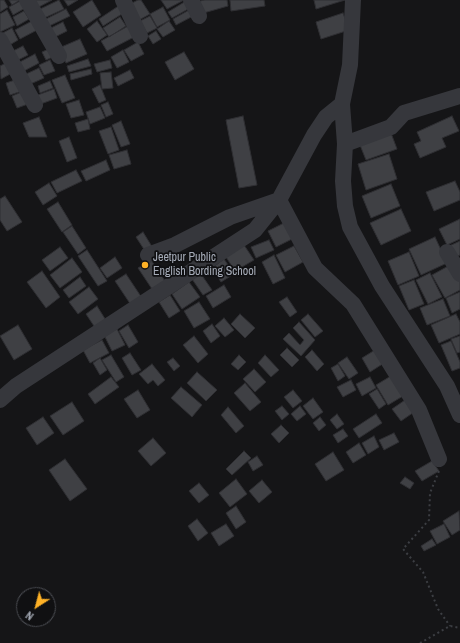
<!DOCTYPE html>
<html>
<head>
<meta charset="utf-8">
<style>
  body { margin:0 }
  #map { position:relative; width:460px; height:643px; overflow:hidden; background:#151517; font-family:"Archivo Narrow",sans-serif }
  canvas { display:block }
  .north { position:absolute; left:16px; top:587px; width:40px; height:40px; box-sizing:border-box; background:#101012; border:1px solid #4c4e54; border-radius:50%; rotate:216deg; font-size:11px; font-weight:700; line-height:16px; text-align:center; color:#a6acb8 }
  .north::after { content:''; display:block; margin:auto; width:14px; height:18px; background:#feb126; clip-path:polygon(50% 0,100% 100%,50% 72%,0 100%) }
</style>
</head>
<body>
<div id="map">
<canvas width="460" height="643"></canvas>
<div class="north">N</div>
</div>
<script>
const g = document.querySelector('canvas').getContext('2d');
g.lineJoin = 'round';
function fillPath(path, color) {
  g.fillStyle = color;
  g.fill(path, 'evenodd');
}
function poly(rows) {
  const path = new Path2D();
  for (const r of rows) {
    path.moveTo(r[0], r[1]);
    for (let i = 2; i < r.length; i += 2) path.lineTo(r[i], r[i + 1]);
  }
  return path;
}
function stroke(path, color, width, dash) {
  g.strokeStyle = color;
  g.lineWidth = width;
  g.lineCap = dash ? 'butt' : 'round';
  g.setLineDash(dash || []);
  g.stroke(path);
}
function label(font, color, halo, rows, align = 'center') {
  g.font = font + ' "Archivo Narrow",sans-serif';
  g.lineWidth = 3.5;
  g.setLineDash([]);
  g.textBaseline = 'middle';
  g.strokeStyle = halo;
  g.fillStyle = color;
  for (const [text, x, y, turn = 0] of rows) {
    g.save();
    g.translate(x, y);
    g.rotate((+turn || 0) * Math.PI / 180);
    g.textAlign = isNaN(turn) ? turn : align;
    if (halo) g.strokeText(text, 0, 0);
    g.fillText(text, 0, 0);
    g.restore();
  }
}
const building = poly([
  [0,0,4,0,8,7,0,12,0,0],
  [9,0,20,0,12,5,9,0],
  [22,0,27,7,13,15,9,7,22,0],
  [32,0,52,0,37,8,32,0],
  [59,0,64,9,42,19,38,10,59,0],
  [64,0,78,0,68,6,64,0],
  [92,0,101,15,83,27,73,12,92,0],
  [138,0,141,0,150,14,139,20,130,4,138,0],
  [161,0,184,0,167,9,161,0],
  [204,0,227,0,228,6,200,14,197,2,204,0],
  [230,0,264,0,265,6,231,11,230,0],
  [314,0,345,0,316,9,314,0],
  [186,1,190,8,172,18,168,12,186,1],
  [120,5,125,12,103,26,99,19,120,5],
  [163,7,170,20,157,27,150,14,163,7],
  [66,9,70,16,47,27,44,20,66,9],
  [191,9,195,15,176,25,173,19,191,9],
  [7,10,15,25,0,32,0,14,7,10],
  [24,11,29,19,17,26,13,17,24,11],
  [343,13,349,30,321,39,316,22,343,13],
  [150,16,157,28,147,33,140,21,150,16],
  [120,17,126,26,109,37,103,28,120,17],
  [32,21,37,30,20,39,15,30,32,21],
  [97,21,107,35,97,42,87,29,97,21],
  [169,21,175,30,163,37,157,29,169,21],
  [63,22,67,31,53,38,49,29,63,22],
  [130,25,136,36,107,51,101,41,130,25],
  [12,28,18,40,8,46,1,34,12,28],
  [156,31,161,39,153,44,148,36,156,31],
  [80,39,87,54,66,63,59,48,80,39],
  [138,42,144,54,131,61,124,50,138,42],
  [23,46,28,55,16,61,11,52,23,46],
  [51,48,55,56,46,60,42,52,51,48],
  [123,50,129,62,117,68,111,57,123,50],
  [184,52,194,69,175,80,165,62,184,52],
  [35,54,39,63,22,72,18,63,35,54],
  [88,59,91,66,69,72,67,66,88,59],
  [50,60,55,71,44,75,39,65,50,60],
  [110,60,112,68,97,72,94,64,110,60],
  [8,62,14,72,1,79,0,66,8,62],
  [39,68,44,78,28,85,24,75,39,68],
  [91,69,92,74,71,80,70,74,91,69],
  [130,70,134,78,118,86,114,78,130,70],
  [111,72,113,88,102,89,100,73,111,72],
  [65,75,75,98,62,103,52,80,65,75],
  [18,79,22,91,10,95,6,83,18,79],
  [50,81,53,88,40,93,38,86,50,81],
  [100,85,106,100,99,103,92,89,100,85],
  [54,89,57,98,38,105,35,96,54,89],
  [24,91,28,104,17,108,12,96,24,91],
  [79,100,84,115,71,118,66,104,79,100],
  [108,102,113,114,106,117,101,105,108,102],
  [100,107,105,118,90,124,86,112,100,107],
  [243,116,257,185,239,188,226,120,243,116],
  [452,116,459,131,442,138,446,147,420,158,414,144,421,141,417,132,452,116],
  [39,117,47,137,29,137,23,123,39,117],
  [88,119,90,129,78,132,75,123,88,119],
  [121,121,130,144,121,147,112,125,121,121],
  [111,127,119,150,108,154,99,131,111,127],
  [391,133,397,149,366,160,360,145,391,133],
  [69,137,77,158,67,162,59,141,69,137],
  [127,150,131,164,114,169,109,155,127,150],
  [389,154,397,179,366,190,358,164,389,154],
  [106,160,110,170,86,181,81,171,106,160],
  [76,170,82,181,57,193,51,182,76,170],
  [455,181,460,192,460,200,434,211,426,192,455,181],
  [49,183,57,196,43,205,35,192,49,183],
  [391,184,400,206,371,218,362,196,391,184],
  [5,196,22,222,7,231,0,220,0,199,5,196],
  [58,202,72,225,62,232,47,209,58,202],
  [401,209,411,231,381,245,370,223,401,209],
  [460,219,460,239,447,245,439,229,460,219],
  [288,221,296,237,276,247,268,231,288,221],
  [72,226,86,248,78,254,63,232,72,226],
  [143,232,154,250,147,254,136,237,143,232],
  [435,237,447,263,421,275,409,249,435,237],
  [269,240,274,250,256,258,251,247,269,240],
  [460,241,460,255,453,258,447,247,460,241],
  [244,245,254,260,235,271,226,257,244,245],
  [294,246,303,262,285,272,276,255,294,246],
  [60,247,68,258,50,271,42,260,60,247],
  [87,250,107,281,98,286,78,256,87,250],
  [409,252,419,276,398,285,388,261,409,252],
  [274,255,285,278,273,284,262,262,274,255],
  [115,257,122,268,107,278,100,268,115,257],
  [72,258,82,272,60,288,50,275,72,258],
  [224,259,234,274,221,282,212,268,224,259],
  [151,260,167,284,154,292,138,268,151,260],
  [452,264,460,279,460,290,445,298,432,275,452,264],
  [42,271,60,297,46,308,27,282,42,271],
  [430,273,442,297,428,304,416,280,430,273],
  [126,274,142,298,131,305,115,281,126,274],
  [201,274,212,290,203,295,192,279,201,274],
  [80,277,86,286,69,298,63,290,80,277],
  [414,280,424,304,409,310,399,286,414,280],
  [189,282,200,297,182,309,172,294,189,282],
  [224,285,231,297,213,308,206,296,224,285],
  [89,287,98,299,78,314,69,302,89,287],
  [460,292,460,309,452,313,446,298,460,292],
  [170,295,180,311,169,318,159,302,170,295],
  [287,297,297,312,290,317,279,302,287,297],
  [443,299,450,316,427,325,420,308,443,299],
  [199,302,210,319,194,328,184,311,199,302],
  [97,306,107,322,96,329,86,314,97,306],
  [240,314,255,328,245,338,231,324,240,314],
  [308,314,323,331,315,337,301,320,308,314],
  [456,314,460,322,460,334,439,343,431,325,456,314],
  [224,318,234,330,225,337,215,326,224,318],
  [299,322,315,340,301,356,283,339,289,333,300,345,304,340,293,328,299,322],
  [212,324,220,336,211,343,203,331,212,324],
  [18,325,32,349,14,360,0,336,18,325],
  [128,325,138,342,129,348,119,331,128,325],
  [117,329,125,345,112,351,104,335,117,329],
  [194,336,208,354,198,363,183,345,194,336],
  [460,336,460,352,457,353,451,339,460,336],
  [102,340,109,353,90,363,83,350,102,340],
  [451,341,460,362,460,368,452,371,441,345,451,341],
  [287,348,299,360,292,367,280,355,287,348],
  [312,350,324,364,317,371,305,357,312,350],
  [375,350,384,363,370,372,362,358,375,350],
  [130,353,141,370,132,375,122,358,130,353],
  [111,355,124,377,116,382,102,360,111,355],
  [239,355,246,362,238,370,231,364,239,355],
  [265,355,279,370,271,377,258,363,265,355],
  [347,357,358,373,349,379,338,363,347,357],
  [100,358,107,370,100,375,93,363,100,358],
  [173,358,180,366,174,371,167,362,173,358],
  [152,364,165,380,158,386,153,380,148,384,139,374,152,364],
  [338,364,345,376,338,381,331,368,338,364],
  [254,369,266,382,255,392,243,379,254,369],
  [197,372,217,390,206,401,187,383,197,372],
  [391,376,403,396,388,405,376,385,391,376],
  [111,377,119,387,95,404,88,394,111,377],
  [370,377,376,388,362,396,356,384,370,377],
  [351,380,356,390,343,397,337,387,351,380],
  [245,383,261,402,250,411,234,393,245,383],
  [181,387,202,405,192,417,171,398,181,387],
  [377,389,386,404,379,409,369,394,377,389],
  [138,390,150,410,137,418,124,399,138,390],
  [293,390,302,401,293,408,284,397,293,390],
  [313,398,323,412,313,419,303,406,313,398],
  [408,398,417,410,401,421,392,409,408,398],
  [72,402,84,421,63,435,50,416,72,402],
  [282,406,289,414,282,420,275,411,282,406],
  [300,406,306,414,297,421,291,414,300,406],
  [228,407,244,426,236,433,221,415,228,407],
  [337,414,344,424,337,429,330,420,337,414],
  [376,414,382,423,359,438,353,429,376,414],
  [43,417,54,433,37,445,26,428,43,417],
  [320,417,326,425,319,431,313,423,320,417],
  [281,425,289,433,279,443,271,434,281,425],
  [343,429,348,436,338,443,333,435,343,429],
  [394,433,399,442,384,450,379,440,394,433],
  [374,436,379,447,368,454,362,443,374,436],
  [153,438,166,453,151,466,138,451,153,438],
  [359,443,366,455,353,463,346,452,359,443],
  [244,451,251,458,232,475,226,469,244,451],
  [333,452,344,470,326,481,315,464,333,452],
  [257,456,263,465,253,471,248,462,257,456],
  [65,459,87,489,70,501,49,470,65,459],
  [432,461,439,471,422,481,415,471,432,461],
  [405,477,414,483,410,489,400,483,405,477],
  [236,479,247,494,230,507,219,493,236,479],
  [262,480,272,492,259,503,249,491,262,480],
  [199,483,209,495,199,503,189,491,199,483],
  [236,506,246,522,236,529,226,513,236,506],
  [459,511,460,530,452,535,443,521,459,511],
  [197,519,208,533,198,541,188,526,197,519],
  [226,524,234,536,219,546,211,533,226,524],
  [444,524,450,537,437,544,430,531,444,524],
  [432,539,436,545,424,551,421,546,432,539]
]);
const path = poly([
  [439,471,430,493,429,520,403,549,423,572,438,609,450,626],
  [420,643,450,626,460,628]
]);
const minor = poly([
  [27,0,59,56],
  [123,0,140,36],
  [191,0,199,16],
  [353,0,350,65,342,104,345,144,343,181,345,206,350,227,382,286,447,386,460,415],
  [0,40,35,105],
  [345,144,391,127,404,113,460,96],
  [447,252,460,274],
  [148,255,175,245,230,217,279,200,315,268,353,304,419,410,439,459],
  [0,400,16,386,255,230,279,200,314,135,326,117,342,104]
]);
const markers = [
  [145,265,4,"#feb126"]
];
const poiNames = [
  ["Jeetpur Public",153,258],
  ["English Bording School",153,272]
];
fillPath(building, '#3f4044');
stroke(building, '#2f2f33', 1);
stroke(path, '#3c3e43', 2, [2, 3]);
stroke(minor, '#36373c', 16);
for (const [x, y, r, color] of markers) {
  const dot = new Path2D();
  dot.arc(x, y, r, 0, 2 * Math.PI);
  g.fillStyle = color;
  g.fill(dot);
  stroke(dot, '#101012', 1.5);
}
label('12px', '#a6acb8', '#101012', poiNames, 'left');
</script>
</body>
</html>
